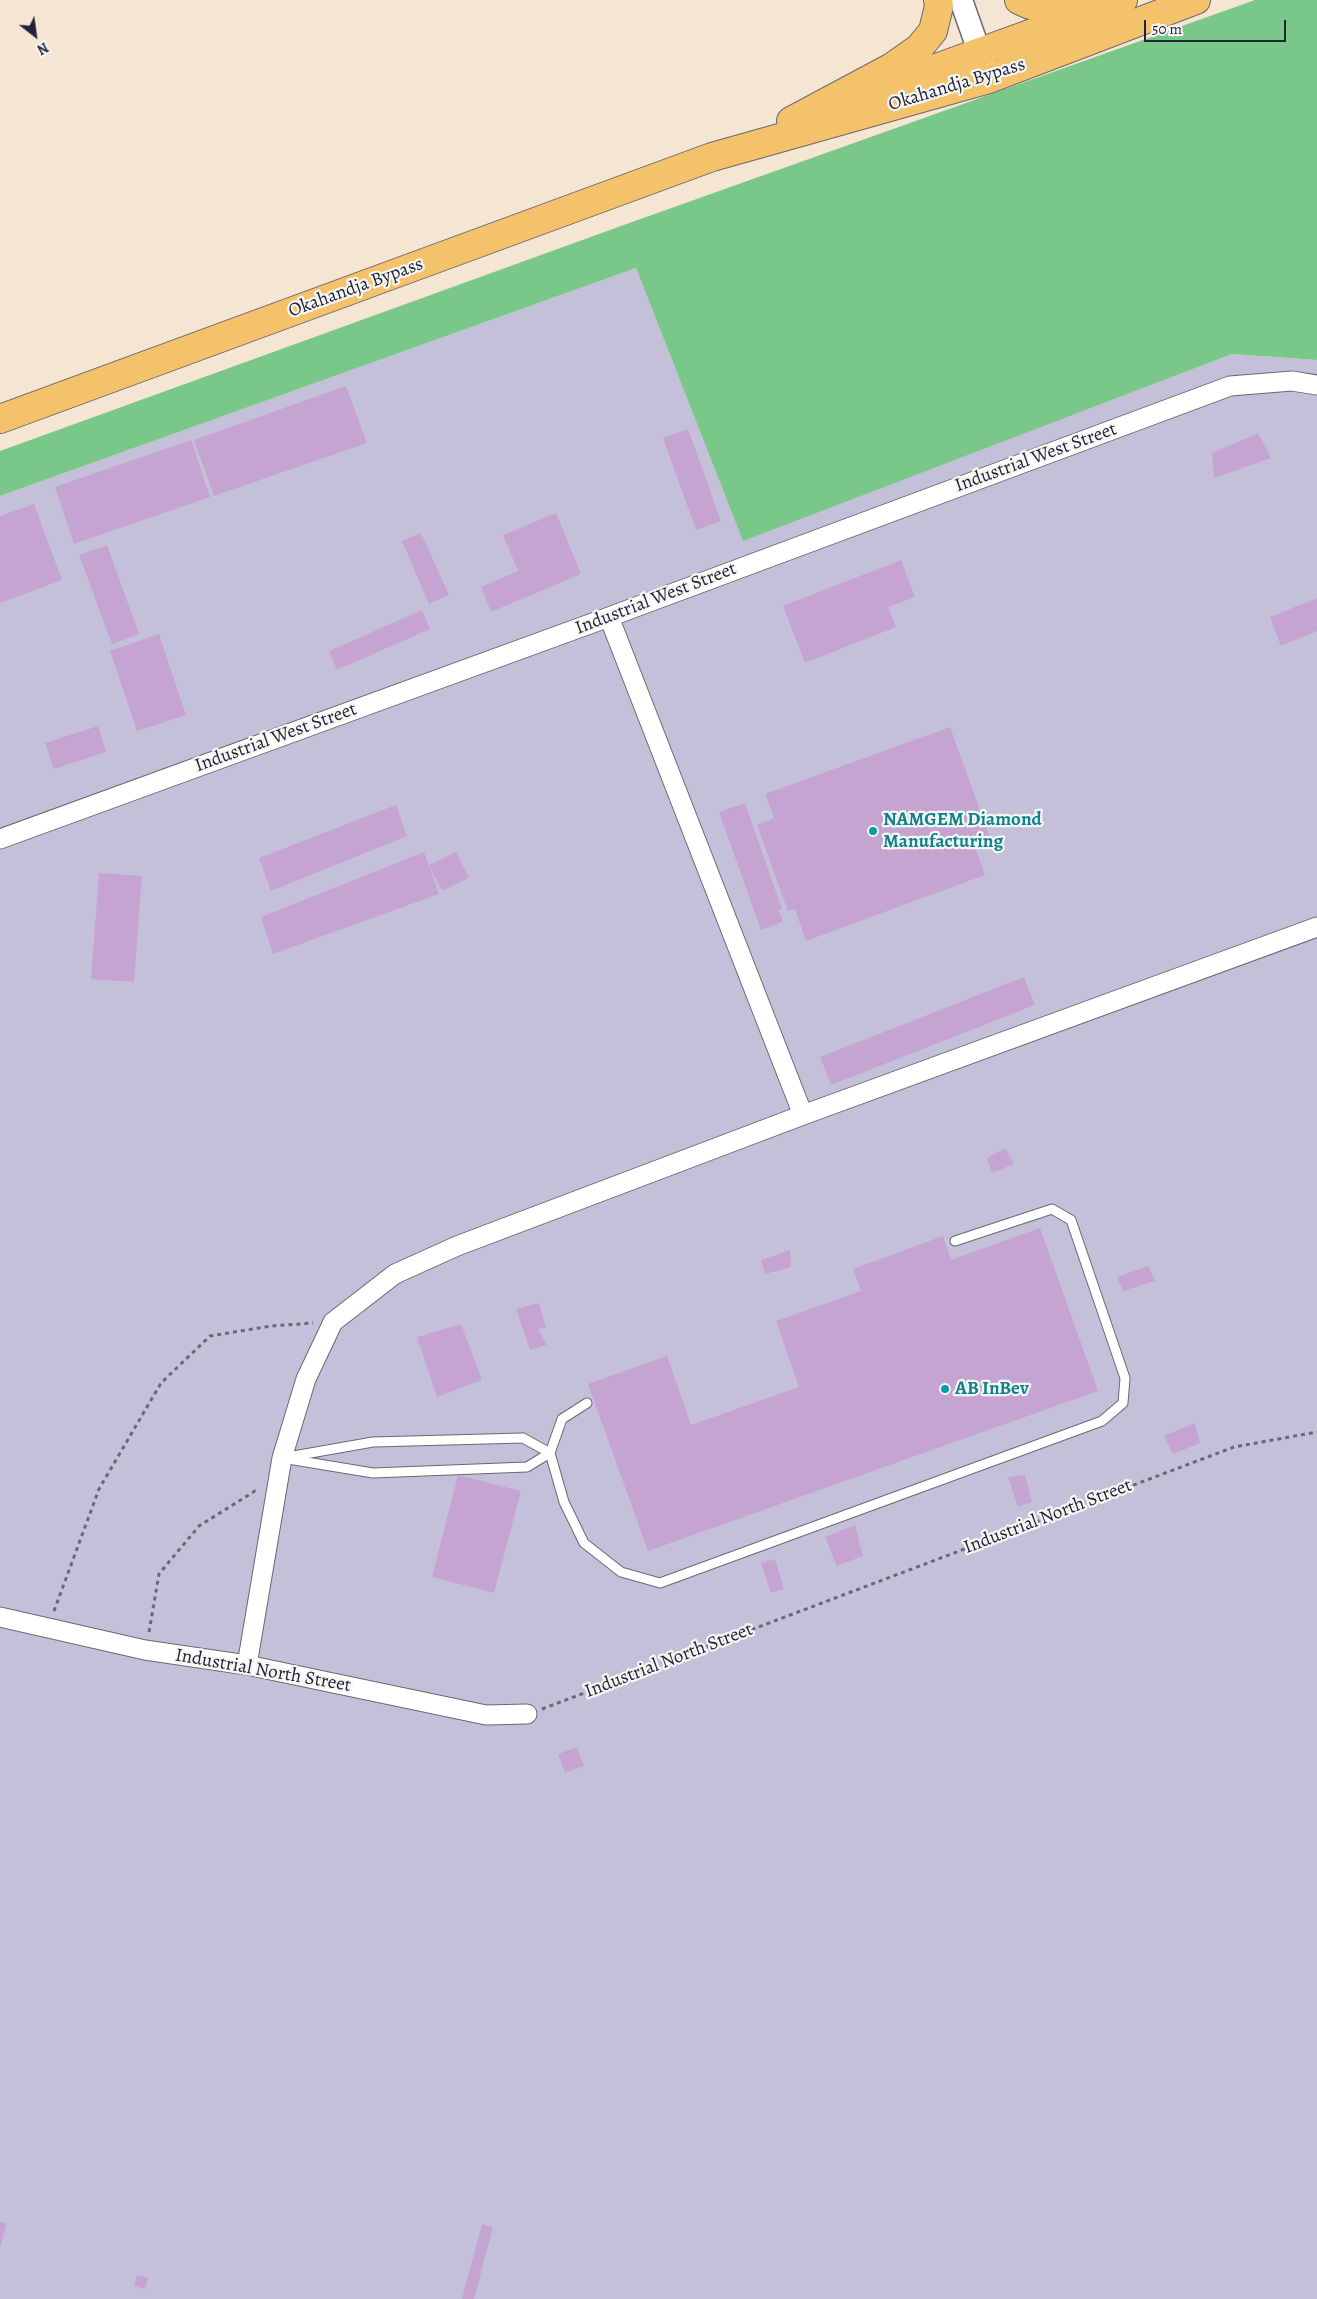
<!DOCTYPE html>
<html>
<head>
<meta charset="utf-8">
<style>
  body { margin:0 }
  #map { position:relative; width:1317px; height:2299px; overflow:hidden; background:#f4e6d3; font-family:Alegreya,serif }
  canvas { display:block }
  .north { position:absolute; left:10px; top:10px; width:50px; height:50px; -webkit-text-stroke:4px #f6f6f2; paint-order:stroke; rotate:150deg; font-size:14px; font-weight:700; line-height:20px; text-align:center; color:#22223b }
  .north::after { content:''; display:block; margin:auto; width:18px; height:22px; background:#22223b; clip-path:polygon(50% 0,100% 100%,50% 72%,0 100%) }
  .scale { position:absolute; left:1144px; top:20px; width:142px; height:22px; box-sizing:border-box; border:2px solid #22223b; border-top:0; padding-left:6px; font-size:15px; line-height:18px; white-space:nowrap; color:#22223b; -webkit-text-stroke:4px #f6f6f2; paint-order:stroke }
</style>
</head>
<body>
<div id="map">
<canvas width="1317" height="2299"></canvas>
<div class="north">N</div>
<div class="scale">50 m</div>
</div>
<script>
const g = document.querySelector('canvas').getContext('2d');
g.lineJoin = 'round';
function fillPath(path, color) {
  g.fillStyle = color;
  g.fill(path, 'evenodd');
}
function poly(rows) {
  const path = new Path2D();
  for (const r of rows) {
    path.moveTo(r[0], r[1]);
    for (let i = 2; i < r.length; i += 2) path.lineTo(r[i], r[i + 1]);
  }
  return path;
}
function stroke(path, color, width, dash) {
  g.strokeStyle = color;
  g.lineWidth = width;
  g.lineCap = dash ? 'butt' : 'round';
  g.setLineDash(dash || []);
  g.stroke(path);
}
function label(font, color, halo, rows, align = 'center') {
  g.font = font + ' Alegreya,serif';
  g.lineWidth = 4.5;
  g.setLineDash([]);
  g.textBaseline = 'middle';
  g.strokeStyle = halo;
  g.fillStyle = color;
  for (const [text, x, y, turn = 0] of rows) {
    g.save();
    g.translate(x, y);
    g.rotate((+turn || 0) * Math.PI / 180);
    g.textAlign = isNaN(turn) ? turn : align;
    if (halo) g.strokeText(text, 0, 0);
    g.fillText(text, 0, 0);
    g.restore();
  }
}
const industrial = poly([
  [636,268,743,540,1232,354,1317,360,1317,2299,0,2299,0,496]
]);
const green = poly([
  [1255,0,1317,0,1317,360,1232,354,743,541,636,268,0,496,0,451,621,226]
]);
const building = poly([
  [346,386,367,443,214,496,194,440],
  [688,429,721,521,696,530,663,438],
  [1258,433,1271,458,1214,478,1212,453],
  [191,440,210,497,74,544,55,487],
  [34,504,62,580,0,603,0,516],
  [556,513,581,574,491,612,481,587,518,571,503,535],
  [421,533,449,595,429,604,402,541],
  [107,545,139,634,112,644,79,555],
  [901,560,915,597,888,607,896,627,805,663,783,606],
  [1317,598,1317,631,1281,646,1270,617],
  [422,610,430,629,337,670,329,651],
  [159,634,186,715,137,731,110,651],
  [98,726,106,752,54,769,45,743],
  [950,727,990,838,974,844,985,875,806,941,795,909,788,911,757,825,774,818,765,794],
  [745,803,782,909,779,910,783,922,761,930,719,812],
  [396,805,407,836,271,891,259,858],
  [424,852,439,894,273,954,261,917],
  [456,852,469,878,442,891,429,865],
  [99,873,142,876,134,982,91,979],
  [1024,977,1035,1005,831,1085,820,1057],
  [1005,1148,1014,1164,992,1173,987,1158],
  [1040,1228,1098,1391,648,1551,588,1384,667,1356,691,1425,799,1387,776,1321,861,1291,853,1269,943,1236,951,1260],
  [790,1250,791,1267,765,1274,761,1260],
  [1148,1266,1155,1281,1123,1291,1117,1277],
  [539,1303,546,1328,538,1329,547,1345,530,1350,516,1309],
  [461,1324,482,1380,437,1397,417,1337],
  [1195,1423,1200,1443,1173,1454,1164,1436],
  [458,1475,521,1491,494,1593,432,1577],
  [1025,1475,1032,1502,1018,1507,1008,1477],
  [855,1525,863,1556,837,1566,825,1537],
  [775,1559,784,1589,771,1593,761,1563],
  [577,1747,584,1766,565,1773,558,1754],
  [0,2222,6,2223,1,2246,0,2246],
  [482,2224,493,2227,474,2299,462,2299],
  [137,2275,148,2278,145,2289,134,2286]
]);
const path = poly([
  [54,1611,99,1489,161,1383,210,1336,271,1326,313,1323],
  [149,1632,159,1574,199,1526,255,1491,259,1492],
  [542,1709,1234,1447,1317,1432]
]);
const service = poly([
  [587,1403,562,1419,550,1453,564,1502,584,1543,621,1572,660,1583,1102,1421,1123,1403,1125,1378,1071,1220,1052,1209,955,1241],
  [523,1438,550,1453,527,1467,373,1473,282,1458,373,1442,523,1438]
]);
const minor = poly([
  [609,617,803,1115],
  [0,839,609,617,1230,386,1292,381,1317,385],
  [0,1617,145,1650,247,1665,486,1715,527,1714],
  [247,1665,282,1458,306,1379,333,1322,395,1274,457,1246,803,1115,1317,927]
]);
const tertiary = poly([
  [961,0,985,68]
]);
const trunk = poly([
  [1019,0,1030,5,1062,7,1088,0],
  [843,102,1123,0],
  [791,121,892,67,919,48,933,31,939,6,938,0],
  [0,419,712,157,989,79,1196,0]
]);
const markers = [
  [873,831,5,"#0f9aa8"],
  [945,1389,5,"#0f9aa8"]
];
const streetNames = [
  ["Okahandja Bypass",957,85,-17],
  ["Okahandja Bypass",356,288,-20],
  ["Industrial West Street",1036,458,-20],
  ["Industrial West Street",656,599,-21],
  ["Industrial West Street",276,738,-20],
  ["Industrial North Street",1048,1517,-21],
  ["Industrial North Street",669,1661,-21],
  ["Industrial North Street",263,1671,10]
];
const cultureNames = [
  ["NAMGEM Diamond",883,820],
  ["Manufacturing",883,842],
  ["AB InBev",955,1389]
];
fillPath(industrial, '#c5c0da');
fillPath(green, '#79c889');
fillPath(building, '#c6a4d2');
stroke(service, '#6c6770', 11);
stroke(minor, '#6c6770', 21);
stroke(tertiary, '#6c6770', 25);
stroke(trunk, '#6c6770', 30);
stroke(path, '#6c6770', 3, [4, 4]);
stroke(service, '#fff', 9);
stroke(minor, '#fff', 19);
stroke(tertiary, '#fff', 22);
stroke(trunk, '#f4c26a', 28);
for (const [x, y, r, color] of markers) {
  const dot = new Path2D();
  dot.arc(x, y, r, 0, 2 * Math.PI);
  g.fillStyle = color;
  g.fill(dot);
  stroke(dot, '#f6f6f2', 2);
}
label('19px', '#22223b', '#f6f6f2', streetNames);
label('bold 19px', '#0d838f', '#f6f6f2', cultureNames, 'left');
</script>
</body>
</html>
